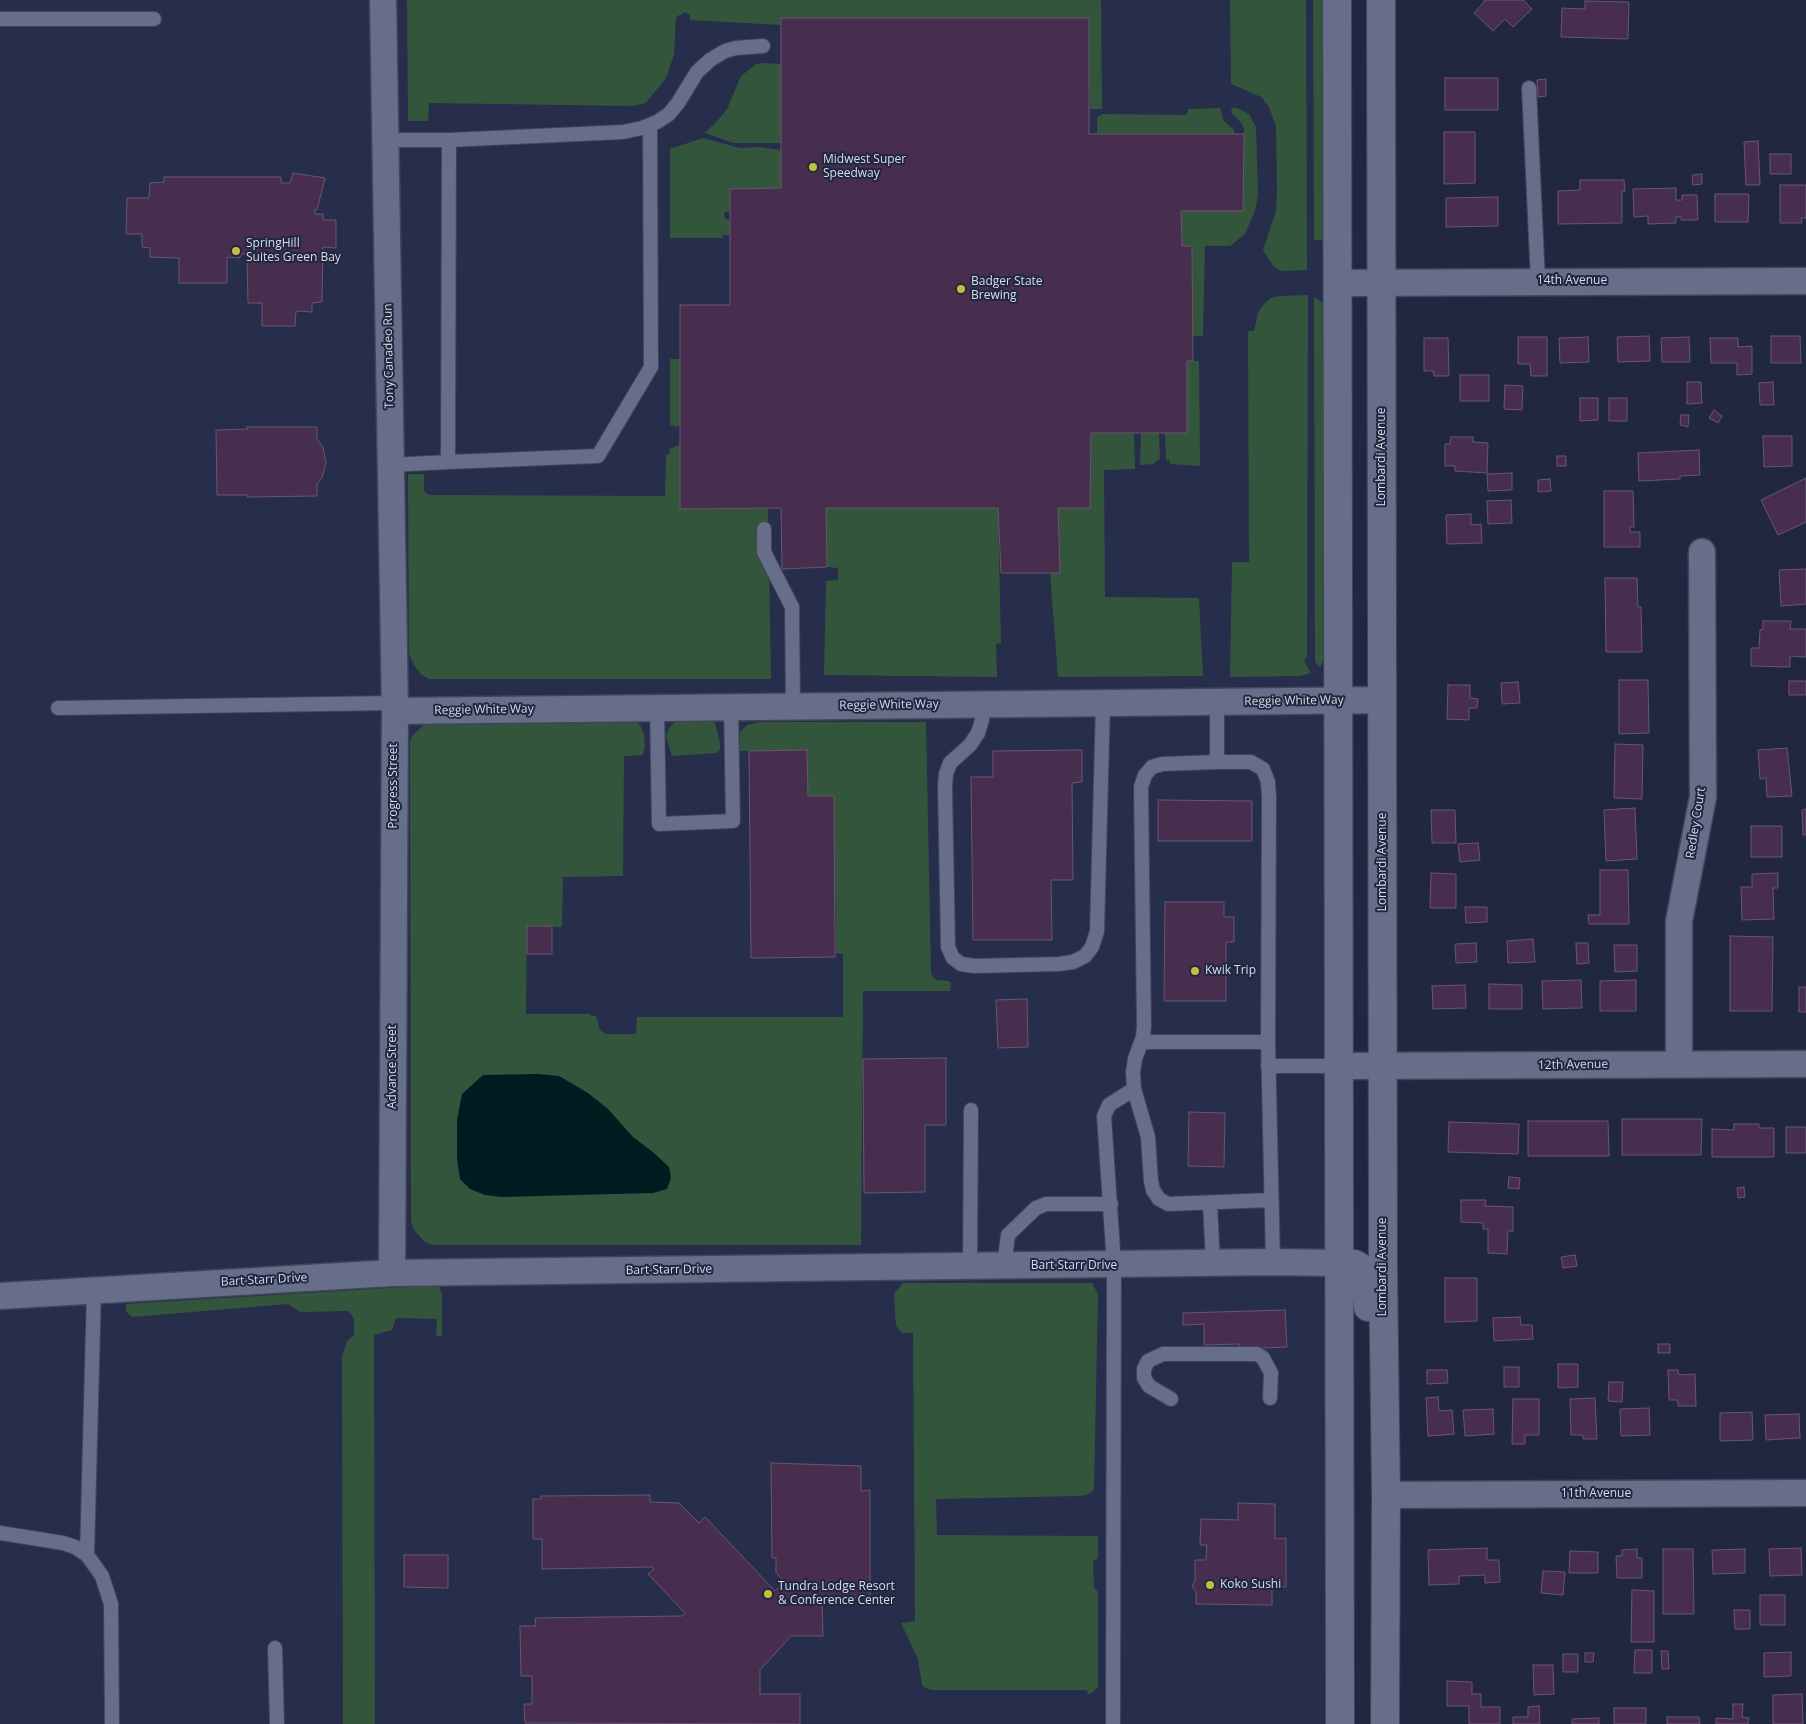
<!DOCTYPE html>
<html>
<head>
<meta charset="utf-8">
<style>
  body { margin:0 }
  canvas { display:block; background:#21273f }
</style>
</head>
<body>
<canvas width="1806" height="1724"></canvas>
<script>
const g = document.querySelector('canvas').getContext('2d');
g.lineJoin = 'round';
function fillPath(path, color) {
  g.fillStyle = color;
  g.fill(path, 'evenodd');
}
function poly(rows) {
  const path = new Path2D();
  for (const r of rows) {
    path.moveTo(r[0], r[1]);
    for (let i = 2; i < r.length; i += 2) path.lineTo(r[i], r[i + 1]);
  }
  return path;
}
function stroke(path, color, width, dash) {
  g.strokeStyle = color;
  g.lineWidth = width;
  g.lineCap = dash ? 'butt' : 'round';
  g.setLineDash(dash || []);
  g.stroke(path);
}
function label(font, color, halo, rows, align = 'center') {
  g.font = font + ' "Open Sans",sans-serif';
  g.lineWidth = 4;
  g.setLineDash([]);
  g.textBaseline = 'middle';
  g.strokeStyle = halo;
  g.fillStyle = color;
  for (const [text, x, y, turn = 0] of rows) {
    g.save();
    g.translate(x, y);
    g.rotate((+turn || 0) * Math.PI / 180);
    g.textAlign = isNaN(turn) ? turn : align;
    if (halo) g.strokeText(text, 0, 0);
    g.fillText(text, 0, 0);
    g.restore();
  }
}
const built = poly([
  [0,0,1337,0,1334,1724,0,1724]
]);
const green = poly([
  [407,0,1101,0,1102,109,1090,109,1089,18,781,18,781,25,690,20,690,15,685,12,676,17,674,55,666,78,646,103,633,106,429,103,428,121,408,121],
  [1230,0,1306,0,1307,270,1282,271,1273,266,1263,250,1276,211,1277,194,1276,126,1269,107,1261,97,1231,84],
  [1313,0,1322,0,1323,240,1314,240],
  [763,63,781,64,781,143,733,143,705,133,718,120,727,109,741,76,756,64],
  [1220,108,1224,121,1233,129,1235,134,1097,134,1097,117,1103,114,1187,115,1188,109],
  [1231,108,1237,108,1249,114,1256,127,1258,195,1255,211,1245,234,1230,246,1205,246,1203,336,1193,336,1192,246,1182,246,1181,211,1243,210,1244,129,1242,124,1232,113],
  [703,138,740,148,759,147,781,150,781,188,731,189,730,211,724,212,725,219,730,220,730,235,723,235,723,238,670,238,670,149],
  [1308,295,1307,657,1304,661,1311,673,1300,676,1230,677,1232,562,1249,562,1248,331,1254,331,1258,313,1263,305,1271,298,1279,296],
  [1314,297,1323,303,1324,638,1323,661,1320,667,1315,662],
  [670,359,680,359,680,425,677,427,670,425],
  [1187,361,1199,361,1200,466,1170,464,1170,461,1166,460,1165,433,1187,433],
  [1091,433,1134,433,1135,469,1104,470,1105,597,1199,598,1203,676,1058,677,1050,573,1060,573,1058,508,1090,508],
  [1141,433,1159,433,1160,459,1156,461,1154,464,1140,465],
  [680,445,680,509,768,509,771,679,429,679,421,674,414,665,409,654,408,474,424,474,424,491,429,495,665,496,666,455,670,454,669,449],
  [826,508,998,508,1001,643,996,644,997,677,824,675,826,581,838,580,838,568,827,567],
  [633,720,640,725,644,734,645,746,643,755,624,756,623,876,563,877,562,927,527,926,526,1014,591,1014,591,1016,596,1016,600,1030,606,1034,636,1034,637,1017,843,1017,843,954,836,953,834,796,808,796,807,750,739,751,740,732,747,725,760,722,926,722,931,974,936,980,949,981,951,983,950,991,863,991,861,1245,433,1245,425,1242,414,1230,411,1221,410,742,412,736,424,725,431,721],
  [709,720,715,723,720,744,720,750,716,753,672,756,666,736,669,728,675,722],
  [903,1283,1092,1283,1098,1294,1094,1490,1087,1495,1079,1496,936,1499,937,1535,1098,1536,1098,1558,1096,1560,1093,1561,1094,1588,1098,1592,1098,1687,1092,1693,1088,1694,1087,1690,932,1690,925,1688,922,1685,918,1659,901,1623,915,1621,913,1333,902,1333,896,1326,894,1294],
  [439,1285,442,1295,442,1336,436,1336,437,1319,396,1318,392,1330,374,1335,375,1724,343,1724,342,1356,347,1341,354,1335,354,1319,349,1311,300,1312,288,1304,132,1317,126,1311,126,1304]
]);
const water = poly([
  [538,1074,559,1076,588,1093,608,1109,633,1137,654,1153,669,1167,671,1178,667,1189,653,1193,502,1197,485,1195,470,1189,460,1179,457,1159,457,1120,462,1094,483,1075]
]);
const building = poly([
  [1484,0,1523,0,1532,9,1513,27,1505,19,1493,31,1474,13,1485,1,1484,0],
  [1585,1,1629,2,1628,39,1561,37,1562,8,1585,9,1585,1],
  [781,18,1089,18,1089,134,1244,134,1243,211,1181,211,1182,246,1192,246,1193,361,1187,361,1187,433,1091,433,1090,508,1058,508,1060,573,1001,573,998,508,826,508,827,567,782,569,781,508,680,509,680,305,730,305,730,189,781,188,781,18],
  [1445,78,1498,78,1498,110,1445,110,1445,78],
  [1546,79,1546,96,1538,97,1537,80,1546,79],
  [1444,132,1475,132,1475,183,1444,184,1444,132],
  [1758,141,1760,185,1746,185,1744,142,1758,141],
  [1770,154,1791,154,1791,174,1770,174,1770,154],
  [293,173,325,178,317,210,314,210,315,214,323,214,323,220,336,220,336,248,323,247,322,302,312,303,312,312,296,311,295,326,262,326,262,303,248,303,247,254,240,254,240,258,227,257,227,283,179,283,179,258,150,257,150,248,142,247,142,234,126,234,127,198,149,198,150,183,164,182,164,177,281,177,281,183,290,183,293,173],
  [1702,174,1702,184,1693,185,1692,175,1702,174],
  [1580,180,1624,180,1625,191,1622,191,1622,223,1558,224,1558,191,1580,190,1580,180],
  [1780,185,1806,185,1806,218,1801,218,1802,223,1780,223,1780,185],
  [1676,188,1676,200,1682,200,1682,195,1697,195,1698,220,1681,220,1681,217,1676,217,1676,223,1648,224,1648,216,1634,217,1633,189,1676,188],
  [1715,194,1749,194,1748,222,1715,222,1715,194],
  [1498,197,1498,226,1446,227,1446,198,1498,197],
  [1649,336,1650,361,1618,362,1617,337,1649,336],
  [1771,336,1800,336,1801,363,1771,363,1771,336],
  [1518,337,1547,337,1547,376,1531,376,1530,364,1518,364,1518,337],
  [1588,337,1589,362,1560,363,1559,338,1588,337],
  [1689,337,1690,362,1662,362,1661,338,1689,337],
  [1424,338,1448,338,1449,376,1434,376,1433,371,1424,371,1424,338],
  [1710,338,1738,338,1738,347,1752,346,1752,374,1737,375,1737,363,1711,363,1710,338],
  [1460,375,1489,375,1489,401,1460,401,1460,375],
  [1687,382,1701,382,1702,403,1687,404,1687,382],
  [1773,382,1774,405,1760,405,1759,383,1773,382],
  [1505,385,1523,386,1522,410,1504,409,1505,385],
  [1580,398,1598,398,1598,420,1580,421,1580,398],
  [1609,398,1627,398,1627,421,1609,421,1609,398],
  [1714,410,1722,416,1718,423,1709,418,1714,410],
  [1681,415,1689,415,1688,427,1680,425,1681,415],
  [247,427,317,427,317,439,323,447,326,463,322,478,317,484,317,496,247,497,248,495,217,495,216,430,248,429,247,427],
  [1763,436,1792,436,1792,466,1764,467,1763,436],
  [1451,437,1473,437,1473,442,1488,443,1487,473,1455,471,1455,466,1445,466,1445,444,1450,444,1451,437],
  [1699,450,1700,475,1680,476,1680,479,1639,481,1638,453,1699,450],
  [1557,456,1566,456,1566,466,1557,466,1557,456],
  [1512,473,1512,490,1488,491,1487,474,1512,473],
  [1806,478,1806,522,1778,535,1761,500,1806,478],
  [1550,479,1551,491,1538,492,1538,480,1550,479],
  [1604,491,1633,491,1634,527,1630,527,1630,532,1640,532,1640,547,1604,547,1604,491],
  [1511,500,1512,523,1488,524,1487,501,1511,500],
  [1471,514,1471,525,1481,524,1482,543,1447,544,1446,515,1471,514],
  [1806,569,1806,604,1781,606,1779,570,1806,569],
  [1605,578,1637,578,1638,607,1641,607,1642,652,1606,652,1605,578],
  [1763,621,1791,621,1790,629,1806,629,1806,657,1790,656,1790,667,1751,666,1751,648,1759,648,1760,630,1763,629,1763,621],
  [1619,680,1648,680,1649,733,1619,734,1619,680],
  [1789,681,1806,681,1806,695,1789,695,1789,681],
  [1518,682,1520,703,1502,704,1501,683,1518,682],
  [1448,685,1470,685,1470,698,1478,699,1477,708,1469,708,1469,720,1447,719,1448,685],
  [1615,744,1643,745,1642,799,1614,798,1615,744],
  [1787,748,1792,796,1767,797,1766,778,1760,779,1758,750,1787,748],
  [807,750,808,796,834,796,835,957,751,958,749,751,807,750],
  [1082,750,1082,782,1072,783,1073,880,1051,880,1052,940,973,940,971,777,993,777,993,751,1082,750],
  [1158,800,1252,801,1252,841,1158,841,1158,800],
  [1635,808,1637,859,1606,861,1604,810,1635,808],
  [1806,809,1806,835,1803,835,1802,810,1806,809],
  [1431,810,1455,810,1456,843,1432,843,1431,810],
  [1751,826,1782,826,1782,857,1751,857,1751,826],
  [1478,843,1480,860,1460,862,1458,844,1478,843],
  [1600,870,1628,870,1629,924,1589,924,1588,915,1600,915,1600,870],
  [1431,873,1456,874,1456,908,1430,908,1431,873],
  [1778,873,1778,888,1773,888,1774,919,1742,920,1741,887,1752,887,1752,874,1778,873],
  [1165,902,1224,902,1224,917,1234,917,1234,942,1226,942,1226,1001,1164,1001,1165,902],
  [1465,907,1487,907,1487,922,1466,923,1465,907],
  [527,926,552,926,552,954,527,954,527,926],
  [1730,936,1773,937,1772,1011,1730,1011,1730,936],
  [1533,939,1535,962,1508,963,1507,941,1533,939],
  [1476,943,1477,962,1456,963,1455,944,1476,943],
  [1576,943,1588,943,1589,963,1577,964,1576,943],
  [1614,945,1637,945,1637,971,1615,972,1614,945],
  [1581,980,1582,1008,1543,1009,1542,981,1581,980],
  [1636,980,1636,1011,1600,1011,1600,981,1636,980],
  [1489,984,1522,985,1522,1009,1489,1009,1489,984],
  [1465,985,1466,1008,1433,1009,1432,986,1465,985],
  [1799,987,1806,987,1806,1012,1799,1012,1799,987],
  [1027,999,1028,1047,998,1048,996,1000,1027,999],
  [946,1058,946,1125,925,1125,925,1192,864,1193,863,1059,946,1058],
  [1189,1112,1225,1113,1224,1167,1188,1166,1189,1112],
  [1622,1119,1702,1119,1701,1155,1622,1155,1622,1119],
  [1528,1121,1608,1121,1609,1156,1528,1156,1528,1121],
  [1449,1122,1519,1124,1518,1154,1448,1152,1449,1122],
  [1734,1124,1759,1124,1759,1128,1774,1128,1774,1157,1712,1157,1712,1129,1734,1130,1734,1124],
  [1786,1127,1806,1127,1806,1153,1786,1153,1786,1127],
  [1509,1177,1520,1178,1519,1189,1508,1188,1509,1177],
  [1744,1187,1745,1197,1738,1198,1737,1188,1744,1187],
  [1461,1200,1486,1200,1485,1206,1513,1207,1513,1231,1508,1231,1507,1254,1488,1253,1488,1229,1483,1229,1483,1223,1461,1222,1461,1200],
  [1575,1255,1577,1266,1563,1268,1561,1257,1575,1255],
  [1445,1278,1477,1278,1477,1321,1445,1322,1445,1278],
  [1285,1310,1287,1347,1239,1349,1239,1344,1204,1345,1204,1324,1183,1325,1183,1313,1285,1310],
  [1520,1317,1521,1325,1532,1325,1533,1339,1494,1341,1493,1318,1520,1317],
  [1658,1344,1670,1344,1670,1353,1658,1353,1658,1344],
  [1558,1364,1578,1364,1578,1387,1558,1388,1558,1364],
  [1504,1367,1519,1367,1519,1387,1504,1387,1504,1367],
  [1427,1370,1447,1370,1448,1383,1427,1384,1427,1370],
  [1668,1370,1678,1370,1679,1375,1695,1374,1696,1406,1678,1406,1678,1400,1669,1400,1668,1370],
  [1609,1382,1623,1382,1622,1402,1608,1401,1609,1382],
  [1438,1397,1439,1411,1452,1410,1454,1434,1428,1436,1426,1398,1438,1397],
  [1595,1398,1597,1439,1583,1439,1583,1435,1571,1435,1570,1399,1595,1398],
  [1513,1399,1539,1399,1539,1435,1525,1435,1525,1444,1512,1444,1513,1399],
  [1649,1408,1650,1435,1621,1436,1620,1409,1649,1408],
  [1493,1409,1494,1434,1465,1436,1463,1410,1493,1409],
  [1752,1412,1753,1440,1720,1441,1720,1413,1752,1412],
  [1799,1414,1800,1438,1766,1440,1765,1415,1799,1414],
  [771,1463,861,1466,861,1491,870,1490,870,1597,822,1600,823,1636,791,1636,760,1670,760,1694,800,1694,800,1724,525,1723,524,1704,532,1704,532,1676,521,1676,520,1626,536,1626,535,1618,682,1616,685,1613,648,1574,654,1569,652,1567,542,1569,542,1539,533,1539,533,1499,541,1499,541,1496,650,1495,650,1502,679,1503,699,1523,705,1517,775,1591,785,1582,776,1573,776,1558,772,1558,771,1463],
  [1238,1503,1275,1504,1275,1539,1286,1538,1286,1587,1272,1586,1272,1605,1196,1604,1196,1592,1192,1586,1195,1580,1195,1560,1206,1560,1207,1545,1200,1545,1201,1519,1238,1520,1238,1503],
  [1487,1548,1487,1560,1499,1560,1500,1582,1485,1583,1485,1575,1459,1576,1459,1584,1429,1585,1428,1550,1487,1548],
  [1801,1548,1802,1575,1770,1576,1769,1549,1801,1548],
  [1637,1549,1637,1558,1642,1558,1642,1578,1617,1578,1616,1556,1622,1556,1622,1550,1637,1549],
  [1663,1549,1693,1549,1694,1614,1663,1614,1663,1549],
  [1745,1549,1745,1573,1713,1574,1712,1550,1745,1549],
  [1570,1551,1598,1552,1598,1573,1569,1573,1570,1551],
  [404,1555,448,1555,448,1588,404,1587,404,1555],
  [1543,1571,1565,1572,1563,1595,1541,1593,1543,1571],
  [1632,1590,1654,1591,1654,1642,1631,1642,1632,1590],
  [1760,1595,1785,1595,1785,1625,1760,1625,1760,1595],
  [1734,1610,1750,1610,1750,1629,1735,1629,1734,1610],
  [1635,1650,1652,1650,1652,1673,1634,1673,1635,1650],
  [1661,1651,1668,1651,1669,1669,1662,1669,1661,1651],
  [1791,1652,1791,1676,1764,1677,1764,1653,1791,1652],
  [1585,1653,1594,1653,1593,1662,1585,1662,1585,1653],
  [1563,1654,1578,1654,1578,1672,1563,1672,1563,1654],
  [1533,1665,1553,1665,1554,1694,1534,1695,1533,1665],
  [1447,1681,1472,1682,1472,1694,1481,1694,1481,1707,1500,1707,1500,1724,1469,1724,1469,1706,1447,1706,1447,1681],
  [1802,1694,1803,1724,1773,1724,1773,1695,1802,1694],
  [1733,1704,1743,1704,1742,1717,1749,1718,1748,1724,1716,1724,1716,1718,1733,1719,1733,1704],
  [1539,1706,1540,1724,1513,1724,1513,1717,1528,1717,1528,1707,1539,1706],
  [1614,1708,1646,1708,1646,1724,1614,1724,1614,1708],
  [1667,1717,1699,1717,1700,1724,1667,1724,1667,1717],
  [1599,1718,1599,1724,1572,1724,1572,1719,1599,1718]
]);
const service = poly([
  [0,19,154,19],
  [1529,88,1538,281],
  [385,140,449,140,448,462,390,465],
  [449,140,623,132,642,128,657,122,669,114,678,103,697,72,710,60,725,51,736,48,763,46],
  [448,462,598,456,651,367,650,125],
  [764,529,764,552,792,607,793,706],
  [1217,701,1217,762,1251,762,1263,769,1268,782,1269,797,1268,1042,1273,1262],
  [982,704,982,720,978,733,970,745,950,763,946,774,945,786,948,947,953,958,961,964,975,966,1059,964,1073,962,1085,956,1092,947,1097,931,1103,703],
  [58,708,394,703],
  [657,708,659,824,733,821,731,707],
  [1217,762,1162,764,1152,767,1145,775,1141,787,1144,1026,1143,1037,1135,1059,1133,1072,1134,1089,1148,1137,1151,1181,1153,1190,1159,1199,1168,1204,1271,1200],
  [1141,1042,1268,1042],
  [1268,1066,1339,1066],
  [1210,1203,1213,1264],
  [970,1266,971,1110],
  [1004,1266,1008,1235,1036,1208,1046,1204,1111,1204],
  [1171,1399,1149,1386,1144,1378,1144,1369,1148,1361,1163,1354,1257,1354,1263,1358,1271,1373,1270,1398],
  [0,1533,63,1543,75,1547,87,1555,102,1576,111,1604,112,1724],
  [87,1555,94,1290],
  [275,1648,277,1724],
  [1113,1724,1114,1265,1104,1116,1109,1105,1134,1089]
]);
const minor = poly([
  [383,0,395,711,392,1273],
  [1338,283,1806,281],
  [395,711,1383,700],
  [1679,1063,1679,921,1703,797,1702,552],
  [1339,1066,1806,1064],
  [0,1296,392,1273,1273,1262,1338,1263],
  [1386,1495,1806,1493]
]);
const secondary = poly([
  [1337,0,1340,1724],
  [1381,0,1383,1268,1386,1495,1385,1724],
  [1338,1263,1355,1264,1363,1269,1366,1278,1368,1307]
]);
const markers = [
  [813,167,5,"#c1be40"],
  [236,251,5,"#c1be40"],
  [961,289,5,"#c1be40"],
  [1195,971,5,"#c1be40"],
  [1210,1585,5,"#c1be40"],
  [768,1594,5,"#c1be40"]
];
const poiNames = [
  ["Midwest Super",823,160],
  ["Speedway",823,174],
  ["SpringHill",246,244],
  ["Suites Green Bay",246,258],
  ["Badger State",971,282],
  ["Brewing",971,296],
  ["Kwik Trip",1205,971],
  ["Koko Sushi",1220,1585],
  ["Tundra Lodge Resort",778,1587],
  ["& Conference Center",778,1601]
];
const streetNames = [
  ["14th Avenue",1572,281],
  ["Tony Canadeo Run",389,356,-91],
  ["Lombardi Avenue",1382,457,-90],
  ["Reggie White Way",1294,701,-1],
  ["Reggie White Way",889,705,-1],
  ["Reggie White Way",484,710,-1],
  ["Progress Street",394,786,-90],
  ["Redley Court",1696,823,-81],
  ["Lombardi Avenue",1383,862,-90],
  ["12th Avenue",1573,1065,-1],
  ["Advance Street",393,1067,-90],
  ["Bart Starr Drive",1074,1266],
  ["Lombardi Avenue",1383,1267,-90],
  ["Bart Starr Drive",669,1270,-1],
  ["Bart Starr Drive",264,1280,-3],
  ["11th Avenue",1596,1494]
];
fillPath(built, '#272e4c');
fillPath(green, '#33553c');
fillPath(water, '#001c20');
fillPath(building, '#482e4e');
stroke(building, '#69566d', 1);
stroke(service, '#404559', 16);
stroke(minor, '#404559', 29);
stroke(secondary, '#404559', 30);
stroke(service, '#666e8a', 14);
stroke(minor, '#666e8a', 26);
stroke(secondary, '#666e8a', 28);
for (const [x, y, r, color] of markers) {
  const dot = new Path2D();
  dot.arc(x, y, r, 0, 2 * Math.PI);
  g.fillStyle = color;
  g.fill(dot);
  stroke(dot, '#21273f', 2);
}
label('12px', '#d8ddec', '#21273f', poiNames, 'left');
label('12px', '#d8ddec', '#21273f', streetNames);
</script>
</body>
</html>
